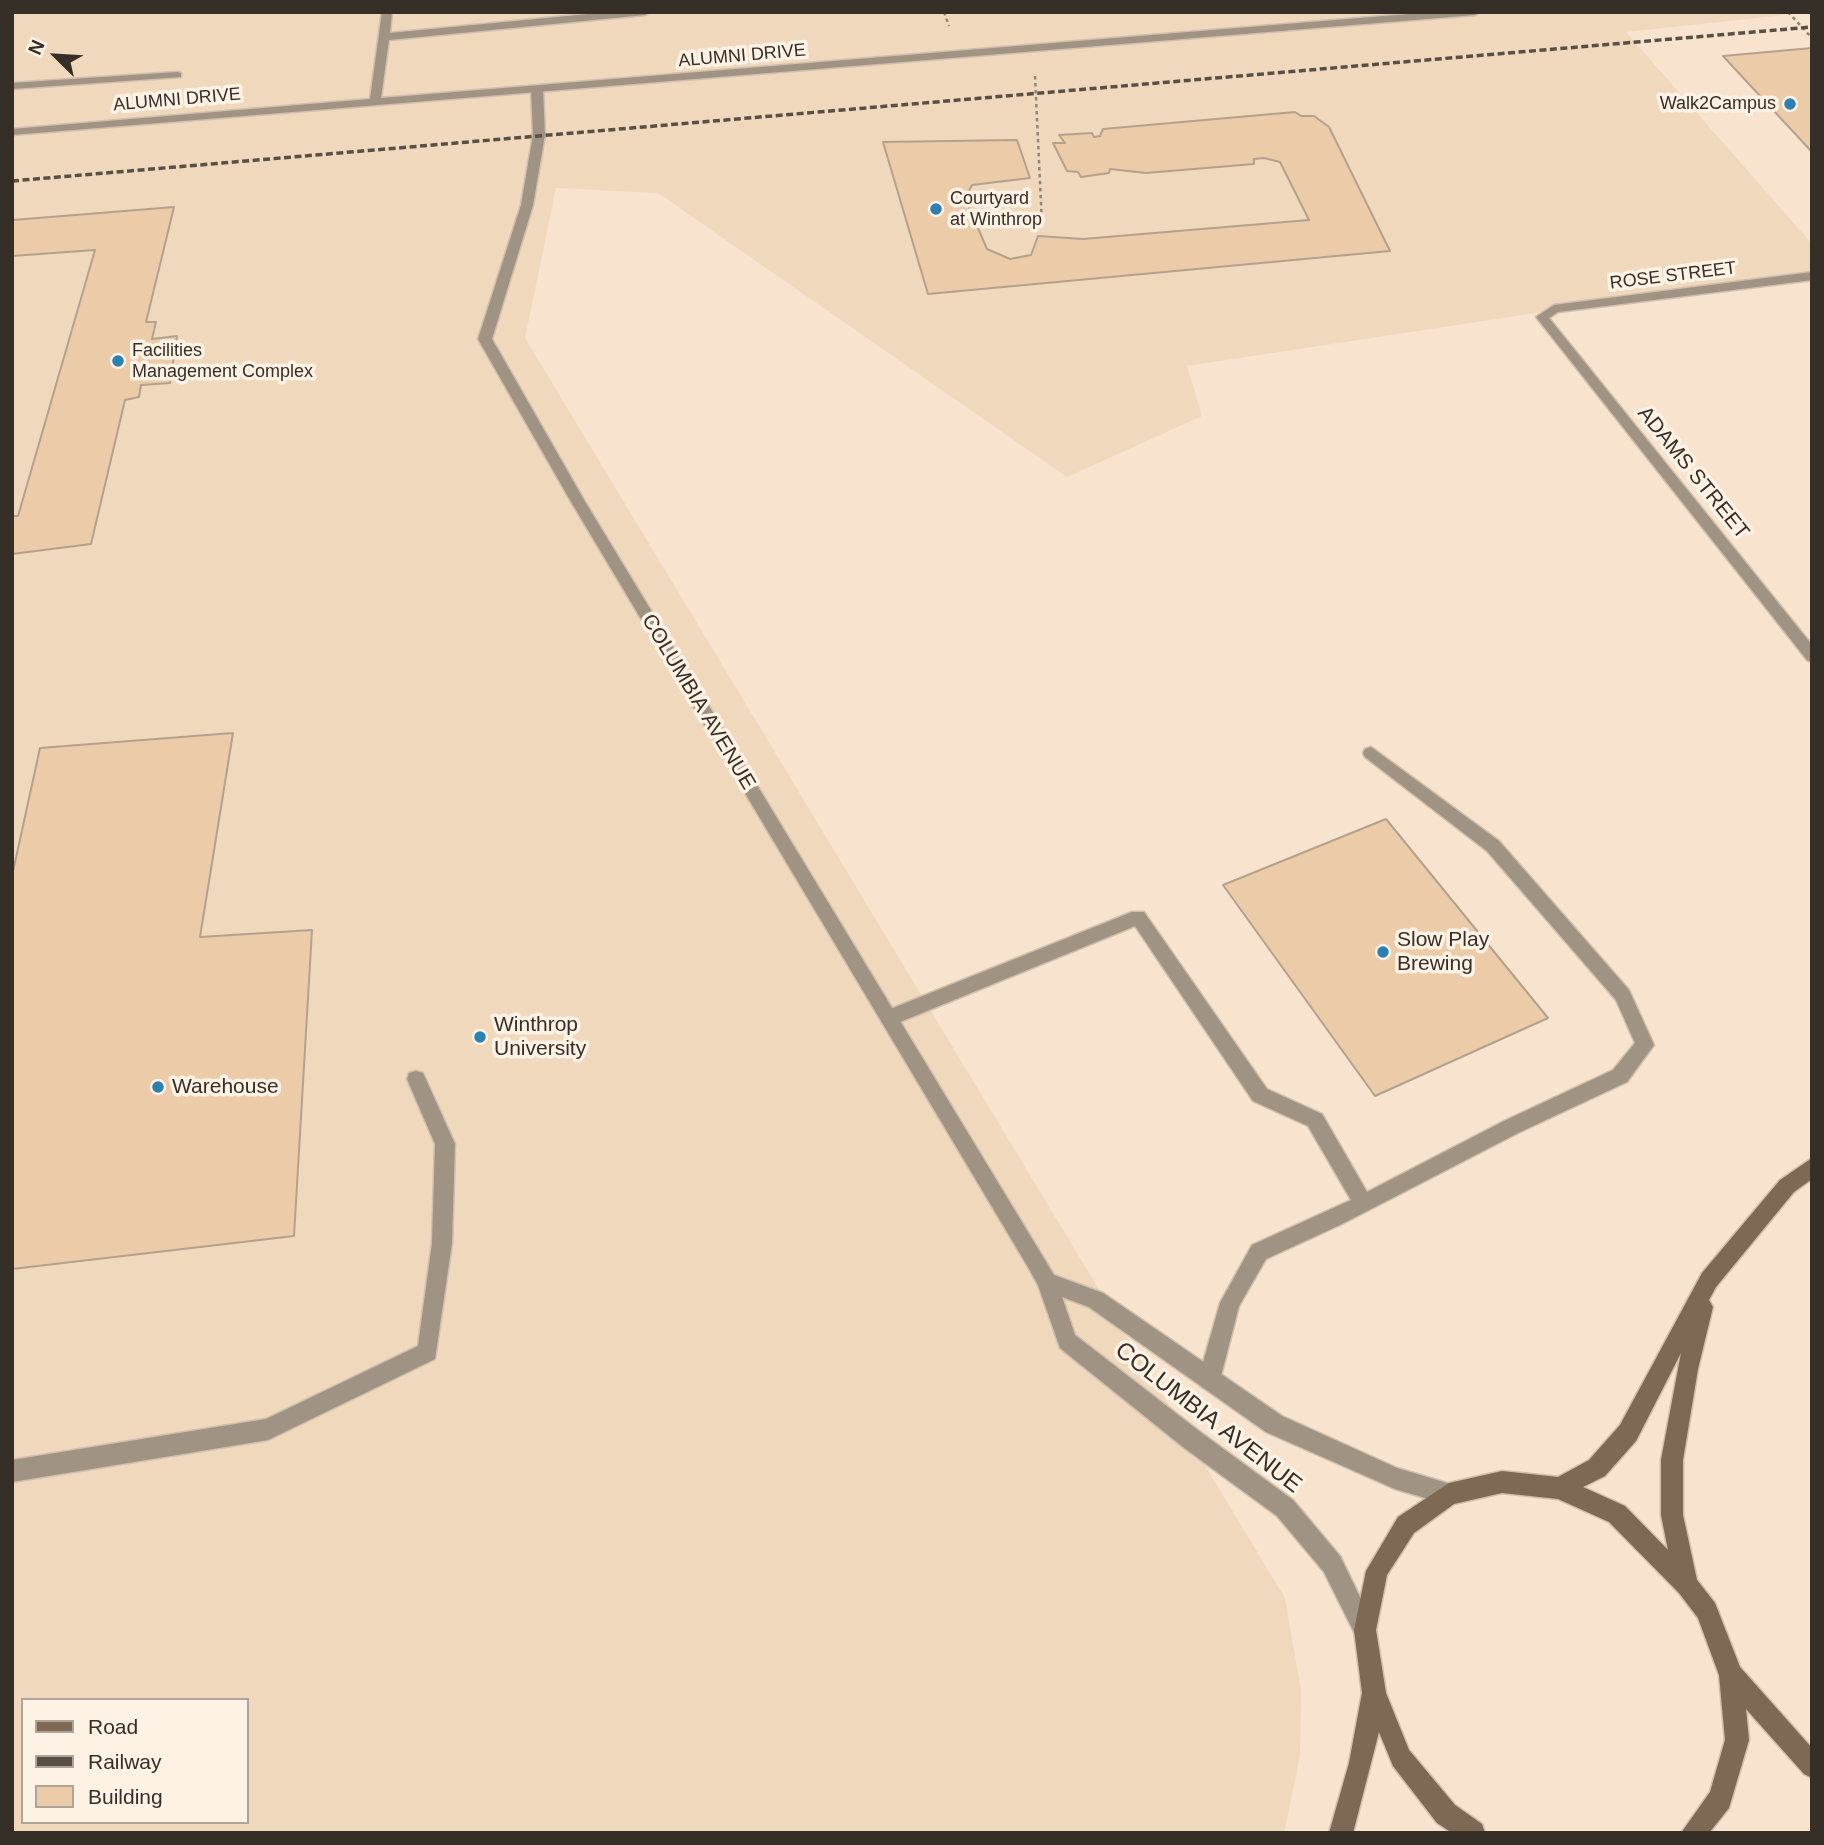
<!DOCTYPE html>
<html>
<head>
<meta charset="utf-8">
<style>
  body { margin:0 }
  #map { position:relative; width:1824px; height:1845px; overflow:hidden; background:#f7e3ce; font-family:Helvetica,sans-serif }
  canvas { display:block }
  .frame { position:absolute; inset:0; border:14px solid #362f27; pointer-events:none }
  .legend { position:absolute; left:21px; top:1698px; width:228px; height:126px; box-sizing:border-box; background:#fef2e5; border:2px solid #aea499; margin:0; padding:9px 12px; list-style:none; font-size:21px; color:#362f27 }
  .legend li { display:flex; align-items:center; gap:14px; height:35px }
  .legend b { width:35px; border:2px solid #aea499 }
  .north { position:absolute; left:21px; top:21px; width:70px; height:70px; -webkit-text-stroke:5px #fef2e5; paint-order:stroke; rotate:294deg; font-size:19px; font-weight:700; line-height:28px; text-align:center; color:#362f27 }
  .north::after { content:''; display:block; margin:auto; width:24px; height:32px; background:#362f27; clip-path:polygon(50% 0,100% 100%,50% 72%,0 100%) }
</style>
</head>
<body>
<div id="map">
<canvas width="1824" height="1845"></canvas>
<div class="frame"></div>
<ul class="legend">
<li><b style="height:9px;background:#7e6a54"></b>Road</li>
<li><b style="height:9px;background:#595045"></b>Railway</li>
<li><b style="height:19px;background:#eccca8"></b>Building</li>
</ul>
<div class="north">N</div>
</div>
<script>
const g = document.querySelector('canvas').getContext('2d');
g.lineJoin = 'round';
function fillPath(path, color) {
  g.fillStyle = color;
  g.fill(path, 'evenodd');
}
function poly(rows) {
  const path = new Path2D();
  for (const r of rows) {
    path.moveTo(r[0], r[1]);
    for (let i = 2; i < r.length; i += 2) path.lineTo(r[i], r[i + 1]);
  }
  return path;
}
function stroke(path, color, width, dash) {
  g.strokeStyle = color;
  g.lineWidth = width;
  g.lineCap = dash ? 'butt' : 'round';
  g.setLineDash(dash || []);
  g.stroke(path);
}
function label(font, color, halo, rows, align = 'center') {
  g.font = font + ' Helvetica,sans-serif';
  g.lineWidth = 7;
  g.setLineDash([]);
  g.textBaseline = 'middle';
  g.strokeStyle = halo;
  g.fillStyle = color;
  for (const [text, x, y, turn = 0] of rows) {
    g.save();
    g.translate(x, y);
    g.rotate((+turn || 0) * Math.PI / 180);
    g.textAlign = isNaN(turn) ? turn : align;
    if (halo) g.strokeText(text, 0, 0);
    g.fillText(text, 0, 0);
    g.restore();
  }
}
const built = poly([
  [12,12,1812,12,1626,32,1812,244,1812,271,1187,366,1202,416,1067,477,658,193,556,188,525,338,1285,1598,1301,1690,1300,1756,1284,1833,12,1833],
  [23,1700,247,1700,247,1822,23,1822]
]);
const building = poly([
  [1812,48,1812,152,1723,56,1812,48],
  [1295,112,1301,116,1314,116,1329,127,1390,251,928,294,883,142,1017,140,1030,178,972,185,965,198,987,249,1010,259,1031,255,1038,236,1083,239,1309,220,1280,162,1264,158,1254,159,1254,164,1146,173,1110,169,1109,173,1081,177,1078,172,1067,171,1053,143,1065,143,1059,135,1092,133,1094,137,1100,136,1103,129,1295,112],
  [174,207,146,322,156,322,152,339,177,336,170,383,141,385,139,397,125,400,91,544,12,554,12,516,18,516,95,250,12,256,13,220,174,207],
  [233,733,200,937,312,930,294,1236,12,1269,12,876,40,748,233,733],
  [1386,819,1548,1018,1375,1096,1223,885,1386,819]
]);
const path = poly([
  [944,12,949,26],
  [1788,12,1812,38],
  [1035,76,1042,225]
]);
const lane = poly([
  [382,12,392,12,390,33,609,12,650,12,645,15,389,40,381,98,1433,12,1480,12,1475,15,12,135,12,129,370,99,382,12],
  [177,72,181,73,181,77,12,89,12,83,177,72],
  [1371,747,1499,841,1629,990,1654,1045,1627,1082,1518,1133,1342,1224,1266,1259,1239,1306,1220,1380,1216,1387,1209,1390,1202,1387,1198,1380,1220,1303,1252,1245,1351,1200,1308,1126,1253,1101,1135,926,895,1024,889,1026,883,1024,880,1018,883,1012,1132,912,1144,912,1267,1089,1322,1114,1367,1192,1504,1121,1613,1070,1635,1043,1616,1000,1487,851,1365,757,1363,753,1365,749,1371,747],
  [416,1071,423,1073,455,1144,452,1243,435,1359,268,1440,12,1482,12,1460,266,1419,418,1346,432,1243,435,1144,407,1079,409,1073,416,1071]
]);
const street = poly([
  [537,87,543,90,545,135,533,205,492,339,584,500,1054,1275,1103,1293,1282,1416,1397,1468,1457,1486,1460,1494,1457,1502,1449,1505,1395,1489,1266,1432,1089,1307,1062,1297,1075,1335,1199,1431,1293,1500,1340,1556,1376,1630,1373,1638,1365,1641,1357,1638,1324,1572,1277,1516,1183,1447,1060,1348,1038,1285,1028,1267,570,500,478,339,521,205,533,135,531,90,537,87],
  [1812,272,1812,280,1558,312,1549,318,1812,645,1812,662,1807,660,1536,317,1554,305,1812,272]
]);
const secondary = poly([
  [1812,1158,1812,1179,1794,1192,1716,1287,1709,1300,1713,1307,1698,1369,1683,1460,1683,1515,1697,1580,1715,1603,1740,1667,1812,1748,1812,1778,1804,1774,1746,1709,1749,1740,1729,1808,1709,1833,1681,1833,1710,1792,1725,1740,1719,1675,1698,1618,1679,1593,1609,1522,1558,1499,1502,1493,1454,1504,1414,1533,1387,1575,1376,1630,1386,1693,1409,1750,1455,1805,1482,1824,1485,1833,1452,1833,1437,1823,1393,1766,1379,1732,1353,1833,1329,1833,1349,1763,1362,1693,1354,1630,1366,1571,1398,1517,1449,1483,1502,1471,1558,1477,1589,1460,1620,1425,1702,1273,1780,1180,1812,1158],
  [1681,1353,1661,1460,1661,1515,1668,1550,1625,1506,1583,1487,1605,1476,1636,1441,1681,1353]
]);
const rail = poly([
  [12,181,1812,27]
]);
const markers = [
  [1790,104,7,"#2d81b1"],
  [936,209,7,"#2d81b1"],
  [118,361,7,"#2d81b1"],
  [1383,952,7,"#2d81b1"],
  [480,1037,7,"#2d81b1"],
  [158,1087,7,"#2d81b1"]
];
const farStreetnames = [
  ["ALUMNI DRIVE",742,56,-5],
  ["ALUMNI DRIVE",177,100,-5],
  ["ROSE STREET",1673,276,-7]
];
const farPoinames = [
  ["Walk2Campus",1776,104,"right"],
  ["Courtyard",950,199],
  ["at Winthrop",950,220],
  ["Facilities",132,351],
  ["Management Complex",132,372]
];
const streetNames = [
  ["ADAMS STREET",1693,473,51],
  ["COLUMBIA AVENUE",698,702,59]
];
const poiNames = [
  ["Slow Play",1397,940],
  ["Brewing",1397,964],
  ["Winthrop",494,1025],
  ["University",494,1049],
  ["Warehouse",172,1087]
];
const nearStreetnames = [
  ["COLUMBIA AVENUE",1208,1418,38]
];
fillPath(built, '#f0d8bd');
fillPath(building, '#eccca8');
stroke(building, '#b3a18d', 2);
stroke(lane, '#d0bfad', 3);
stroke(street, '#d0bfad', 3);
stroke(secondary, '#d0bfad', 3);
stroke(path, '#928577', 2.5, [3.5, 3.5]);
fillPath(lane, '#a09384');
fillPath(street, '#a09384');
fillPath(secondary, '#7e6a54');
stroke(rail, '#595045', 3.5, [7, 3.5]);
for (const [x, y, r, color] of markers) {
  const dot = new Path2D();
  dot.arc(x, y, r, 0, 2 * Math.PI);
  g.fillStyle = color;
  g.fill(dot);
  stroke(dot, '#fef2e5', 2.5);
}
label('18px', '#362f27', '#fef2e5', farStreetnames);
label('18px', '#362f27', '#fef2e5', farPoinames, 'left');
label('21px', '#362f27', '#fef2e5', streetNames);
label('21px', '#362f27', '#fef2e5', poiNames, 'left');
label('24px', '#362f27', '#fef2e5', nearStreetnames);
</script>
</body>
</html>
